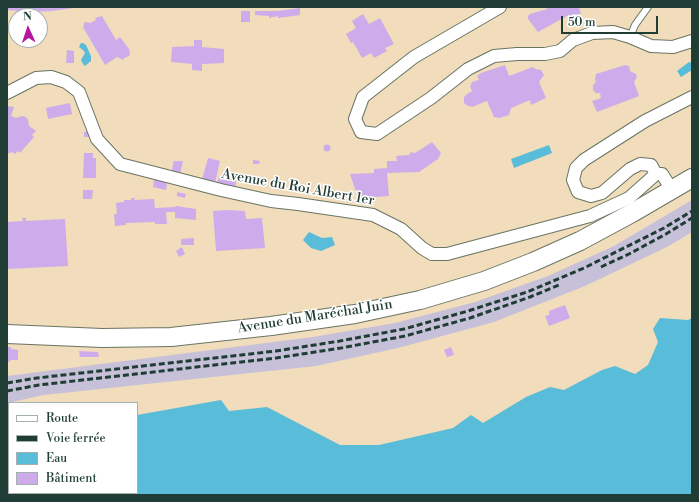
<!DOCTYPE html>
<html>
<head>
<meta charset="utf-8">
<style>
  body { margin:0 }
  #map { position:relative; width:699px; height:502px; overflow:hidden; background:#f1dcbb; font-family:"Libre Bodoni",serif }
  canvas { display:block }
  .frame { position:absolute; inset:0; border:8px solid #1f3d34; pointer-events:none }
  .legend { position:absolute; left:8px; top:402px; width:130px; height:92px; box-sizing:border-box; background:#fff; border:1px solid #a5b1ae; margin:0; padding:5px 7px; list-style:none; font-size:12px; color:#1f3d34 }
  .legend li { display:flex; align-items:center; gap:8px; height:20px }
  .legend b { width:20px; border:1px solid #a5b1ae }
  .north { position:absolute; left:8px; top:8px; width:40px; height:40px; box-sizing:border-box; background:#fff; border:1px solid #a5b1ae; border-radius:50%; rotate:357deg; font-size:11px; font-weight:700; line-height:16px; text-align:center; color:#1f3d34 }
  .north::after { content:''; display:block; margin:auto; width:14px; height:18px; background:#b5179e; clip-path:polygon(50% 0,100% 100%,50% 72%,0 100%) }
  .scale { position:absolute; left:561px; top:16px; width:97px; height:18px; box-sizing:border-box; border:2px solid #1f3d34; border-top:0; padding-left:5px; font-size:12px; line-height:14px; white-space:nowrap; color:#1f3d34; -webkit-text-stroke:3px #fff; paint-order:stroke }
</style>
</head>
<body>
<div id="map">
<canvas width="699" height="502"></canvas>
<div class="frame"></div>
<ul class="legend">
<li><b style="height:5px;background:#fff"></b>Route</li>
<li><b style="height:5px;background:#1f3d34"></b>Voie ferrée</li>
<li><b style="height:11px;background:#59bcd8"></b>Eau</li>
<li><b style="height:11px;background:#ceaceb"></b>Bâtiment</li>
</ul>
<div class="north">N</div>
<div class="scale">50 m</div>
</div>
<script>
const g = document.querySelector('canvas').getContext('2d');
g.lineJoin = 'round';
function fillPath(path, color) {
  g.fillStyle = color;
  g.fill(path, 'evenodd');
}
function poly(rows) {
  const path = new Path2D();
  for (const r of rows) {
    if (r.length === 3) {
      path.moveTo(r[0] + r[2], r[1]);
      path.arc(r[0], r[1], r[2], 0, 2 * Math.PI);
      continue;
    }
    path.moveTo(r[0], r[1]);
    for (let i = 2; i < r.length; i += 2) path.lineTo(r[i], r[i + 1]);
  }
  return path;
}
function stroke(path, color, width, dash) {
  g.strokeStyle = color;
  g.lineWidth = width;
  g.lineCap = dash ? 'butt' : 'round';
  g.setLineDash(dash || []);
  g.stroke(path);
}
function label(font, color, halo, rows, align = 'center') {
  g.font = font + ' "Libre Bodoni",serif';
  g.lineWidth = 3;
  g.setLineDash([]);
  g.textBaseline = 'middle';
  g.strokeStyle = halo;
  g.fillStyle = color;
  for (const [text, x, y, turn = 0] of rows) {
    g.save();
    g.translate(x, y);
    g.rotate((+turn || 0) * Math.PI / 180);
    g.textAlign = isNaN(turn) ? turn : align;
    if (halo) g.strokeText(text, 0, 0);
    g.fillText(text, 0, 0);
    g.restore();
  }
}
const industrial = poly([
  [692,200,692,232,667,247,585,286,494,322,398,348,316,366,44,395,7,403,7,376,313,337,395,323,475,302,548,276,614,246]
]);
const water = poly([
  [81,43,83,43,86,45,91,56,91,61,85,66,83,64,81,60,85,53,84,51,79,47],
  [689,62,692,63,692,70,681,77,677,71],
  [549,145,552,153,514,168,511,159],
  [309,232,322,238,332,237,335,245,321,251,311,248,303,240],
  [660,318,688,320,692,318,692,495,7,495,7,437,9,436,9,493,137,493,137,415,221,400,229,411,267,407,340,445,379,445,453,428,471,415,483,423,526,397,550,387,564,390,602,370,615,366,635,374,648,365,658,342,653,329]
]);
const building = poly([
  [7,7,73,7,73,8,53,11,29,12,7,10],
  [546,7,579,7,581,14,567,16,538,32,528,19,528,16,530,14,547,9],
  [300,8,300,15,278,18,278,16,269,18,269,16,255,15,255,11,277,11],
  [241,11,250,11,250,22,241,22],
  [363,14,369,24,380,18,394,44,385,48,387,51,374,58,371,53,362,58,353,42,351,43,346,34,356,28,352,21],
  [102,16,116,40,120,37,129,49,130,55,127,57,124,58,124,60,117,57,105,65,83,27,85,22,90,23,96,20,95,18],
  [194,40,202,40,202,47,224,49,224,63,202,64,202,71,192,70,192,64,171,62,172,47,194,46],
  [67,50,74,51,74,63,66,63],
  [505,65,509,76,533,67,535,69,541,70,544,75,539,82,546,98,531,105,530,100,511,108,509,115,499,118,494,117,487,101,472,107,466,105,464,103,464,97,467,94,472,91,470,87,472,82,479,80,477,76,481,73],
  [625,65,629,66,630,71,636,74,637,77,634,82,639,96,597,112,592,101,601,98,600,93,596,93,593,90,593,85,596,82,595,79,596,74],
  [70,103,72,114,48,119,46,108],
  [7,106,14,107,11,116,16,118,22,116,26,117,28,120,29,126,36,131,32,135,34,137,20,153,18,151,15,154,12,152,7,154],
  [89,131,91,137,84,137,84,132],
  [432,142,441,153,438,159,419,172,387,173,389,196,358,198,350,174,374,173,374,169,387,168,387,161,397,161,396,156,409,155,411,152,415,153],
  [327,148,3.5],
  [84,153,93,153,93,158,96,158,96,178,83,178],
  [208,158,220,161,215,183,202,180],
  [253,160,260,161,259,164,253,164],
  [174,161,183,161,180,175,171,173],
  [219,176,236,181,235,188,217,184],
  [154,179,167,183,166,190,153,187],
  [83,190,93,190,92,199,83,199],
  [177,192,186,194,185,198,177,196],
  [131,198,135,198,134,200,154,199,155,208,175,207,176,206,196,209,196,220,175,218,175,212,166,212,167,224,155,224,155,222,126,223,126,225,115,226,114,214,117,214,116,203,124,202,124,200,131,200],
  [227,210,245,211,246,219,262,218,265,248,216,251,213,211],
  [22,218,26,218,26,221,65,219,68,266,7,269,7,222,23,221],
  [194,238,194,245,181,245,181,239],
  [182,247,185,254,179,257,176,251],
  [565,305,570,318,549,326,545,316,549,315,549,311],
  [7,347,11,347,11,349,18,350,18,360,11,360,7,363],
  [451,347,454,355,447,357,444,350],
  [79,351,98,352,99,357,80,357]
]);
const service = poly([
  [630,37,635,25,648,7]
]);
const minor = poly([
  [500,7,414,57,363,97,355,119,361,132,377,134,431,98,468,69,494,56,517,54,545,54,560,51,573,40,592,33,613,32,630,37,651,46,673,47,692,41],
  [7,93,36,78,51,77,66,82,79,92,97,139,120,164,221,190,271,201,298,204,373,215,401,229,422,248,432,254,447,254,590,216,629,198,656,174,662,174,672,190],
  [656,174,651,165,640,164,630,169,602,193,591,196,578,192,573,180,576,168,584,160,645,121,692,97]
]);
const primary = poly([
  [7,334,102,338,171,337,271,326,355,314,420,300,484,281,533,262,580,241,632,213,692,178]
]);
const rail = poly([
  [601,267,629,254,666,234,692,218],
  [7,383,37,378,276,351,340,341,404,329,468,311,527,292,584,268,664,228,692,211],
  [7,391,39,385,276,358,341,348,405,336,470,318,530,297,559,285]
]);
const streetNames = [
  ["Avenue du Roi Albert 1er",298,188,10],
  ["Avenue du Maréchal Juin",315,317,-9]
];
fillPath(industrial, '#c7c0d9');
fillPath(water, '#59bcd8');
fillPath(building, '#ceaceb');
stroke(service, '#687563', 8);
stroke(minor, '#687563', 14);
stroke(primary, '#687563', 20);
stroke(service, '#fff', 6);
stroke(minor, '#fff', 12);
stroke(primary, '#fff', 18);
stroke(rail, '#1f3d34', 3, [6, 3]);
label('14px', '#1f3d34', '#fff', streetNames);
</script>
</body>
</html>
